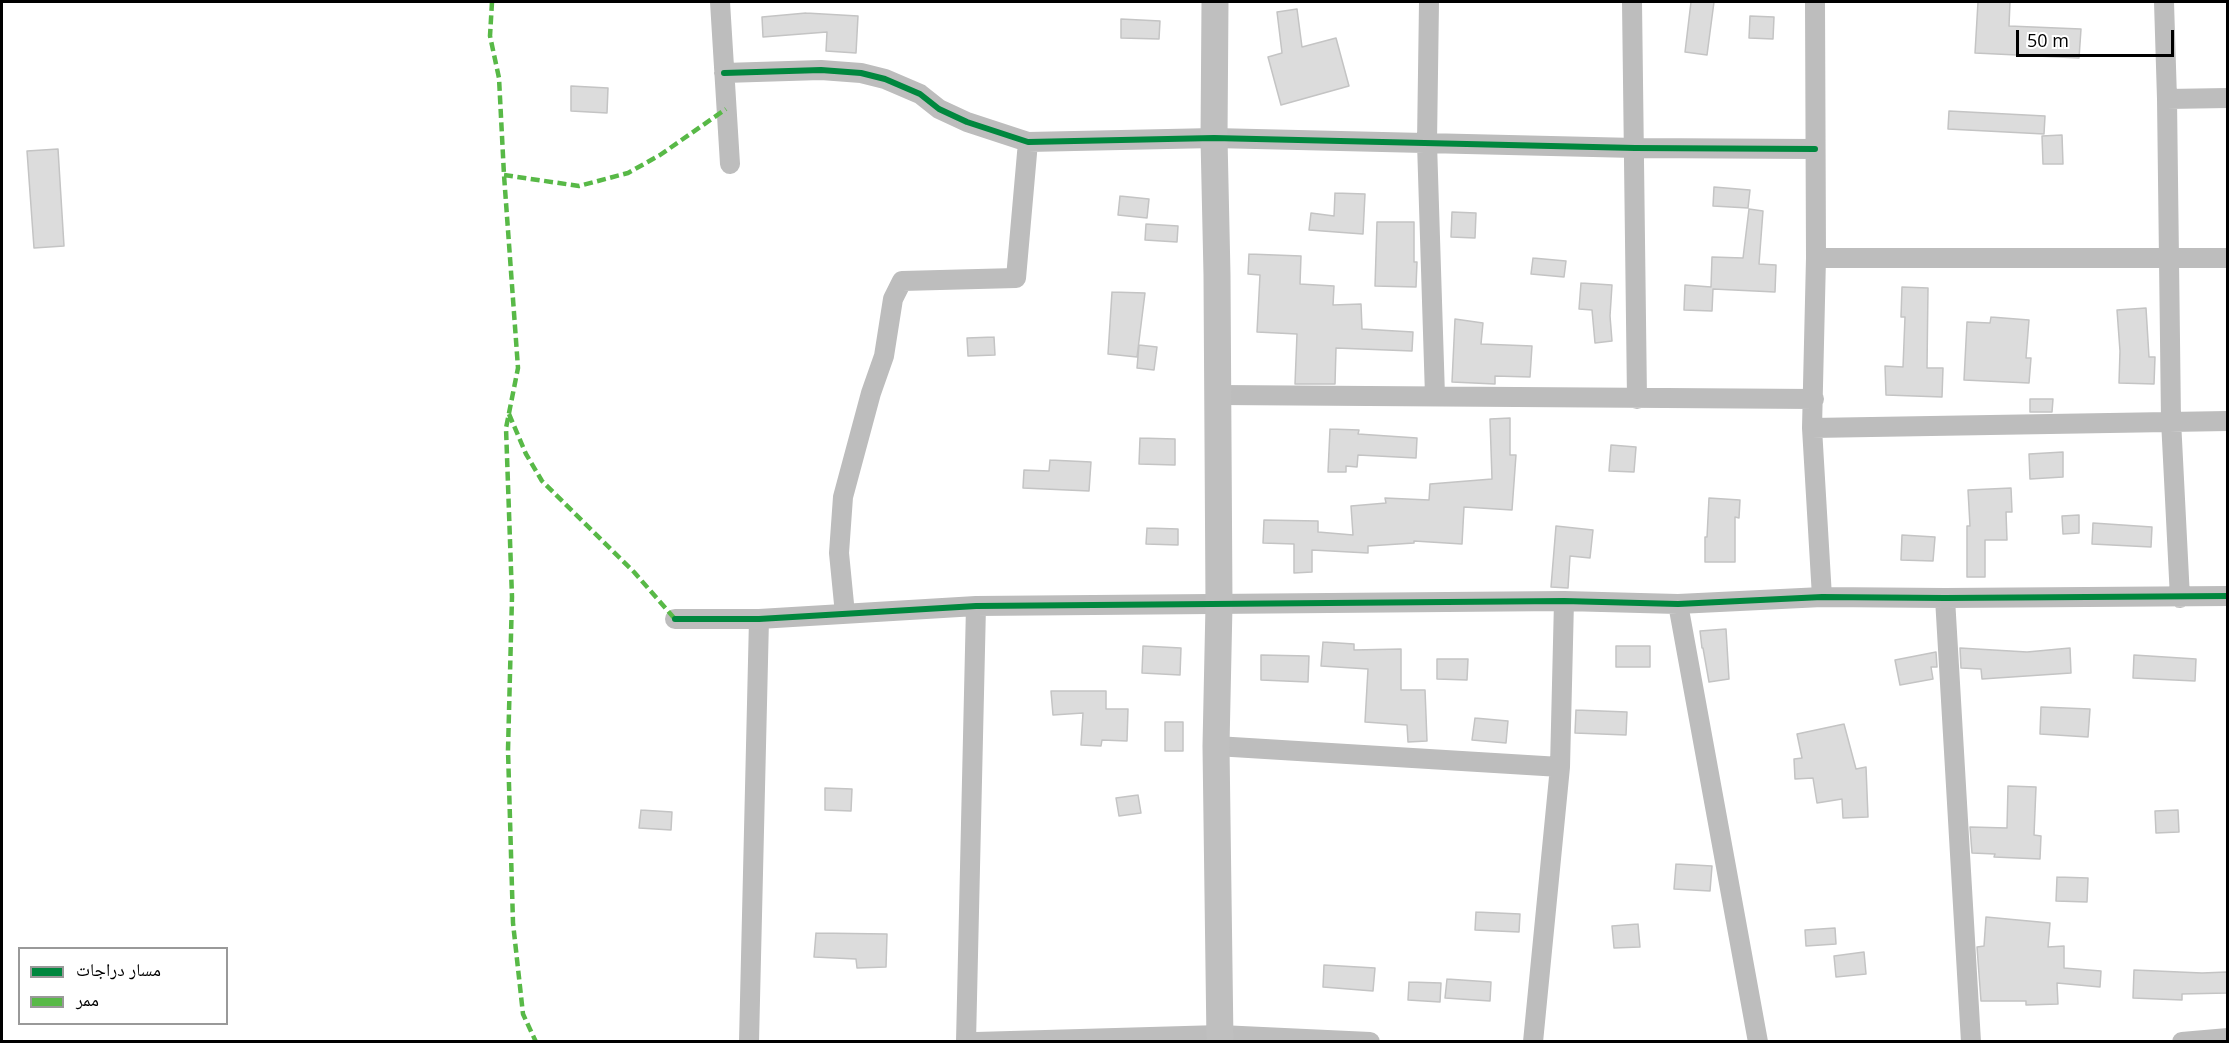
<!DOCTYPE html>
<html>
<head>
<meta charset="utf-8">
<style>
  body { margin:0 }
  #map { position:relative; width:2229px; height:1043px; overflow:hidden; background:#fff; font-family:"Open Sans","Noto Naskh Arabic",sans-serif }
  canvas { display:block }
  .frame { position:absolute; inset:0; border:3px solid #000; pointer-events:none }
  .legend { position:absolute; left:18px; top:947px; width:210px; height:78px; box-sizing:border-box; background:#fff; border:2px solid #999; margin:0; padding:8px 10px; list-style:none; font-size:18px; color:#000 }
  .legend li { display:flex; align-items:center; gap:12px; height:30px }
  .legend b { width:30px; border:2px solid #999 }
  .scale { position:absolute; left:2016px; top:30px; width:158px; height:27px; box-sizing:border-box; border:3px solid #000; border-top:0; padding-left:8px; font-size:18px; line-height:21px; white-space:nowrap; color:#000; -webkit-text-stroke:4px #fff; paint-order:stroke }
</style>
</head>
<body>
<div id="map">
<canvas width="2229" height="1043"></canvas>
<div class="frame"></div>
<ul class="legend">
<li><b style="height:8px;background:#00873e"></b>مسار دراجات</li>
<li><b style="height:8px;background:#58b947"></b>ممر</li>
</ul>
<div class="scale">50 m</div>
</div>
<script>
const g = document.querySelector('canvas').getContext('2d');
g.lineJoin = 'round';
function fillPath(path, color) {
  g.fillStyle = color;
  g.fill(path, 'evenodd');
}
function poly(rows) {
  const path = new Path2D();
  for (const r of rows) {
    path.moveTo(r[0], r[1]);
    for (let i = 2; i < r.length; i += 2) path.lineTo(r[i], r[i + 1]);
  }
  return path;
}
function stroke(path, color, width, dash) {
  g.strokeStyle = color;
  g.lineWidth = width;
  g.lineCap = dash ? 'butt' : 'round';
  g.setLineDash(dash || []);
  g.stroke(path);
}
const building = poly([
  [1691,2,1714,2,1707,55,1685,52,1691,2],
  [1978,2,2010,2,2009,26,2081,29,2079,58,1975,53,1978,2],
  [1297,9,1302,47,1336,38,1349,86,1281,105,1268,57,1282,53,1277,12,1297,9],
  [806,13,858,16,856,53,826,51,827,32,763,37,762,17,806,13],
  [1750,16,1774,17,1773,39,1749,38,1750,16],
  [1121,19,1160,21,1159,39,1121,38,1121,19],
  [571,86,608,88,607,113,571,111,571,86],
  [1949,111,2045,116,2044,134,1948,129,1949,111],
  [2062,135,2063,164,2043,164,2042,136,2062,135],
  [58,149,64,246,34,248,27,151,58,149],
  [1714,187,1750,190,1748,208,1713,206,1714,187],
  [1335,193,1365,194,1363,234,1309,230,1311,213,1334,216,1335,193],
  [1120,196,1149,199,1147,218,1118,215,1120,196],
  [1749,209,1763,211,1759,264,1776,265,1775,292,1713,289,1712,311,1684,310,1685,285,1711,287,1712,257,1743,258,1749,209],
  [1452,212,1476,213,1475,238,1451,237,1452,212],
  [1377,222,1414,222,1414,262,1417,262,1416,287,1375,286,1377,222],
  [1146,224,1178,226,1177,242,1145,240,1146,224],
  [1249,254,1301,256,1300,284,1334,286,1333,305,1361,304,1362,329,1413,332,1412,351,1336,348,1335,384,1295,384,1297,334,1257,332,1260,275,1248,274,1249,254],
  [1533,258,1566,261,1564,277,1531,274,1533,258],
  [1581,283,1612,285,1610,316,1612,341,1595,343,1592,310,1579,309,1581,283],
  [1902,287,1928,288,1927,368,1943,368,1942,397,1886,395,1885,366,1903,367,1905,317,1901,317,1902,287],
  [1112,292,1145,293,1137,357,1108,354,1112,292],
  [2146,308,2149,357,2155,357,2154,384,2119,383,2120,351,2117,310,2146,308],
  [1991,317,2029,320,2026,358,2031,358,2029,383,1964,380,1967,322,1990,323,1991,317],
  [1455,319,1483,323,1481,344,1532,346,1530,377,1495,376,1495,384,1452,382,1455,319],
  [994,337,995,355,968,356,967,338,994,337],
  [1139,345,1157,347,1154,370,1137,368,1139,345],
  [2030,399,2053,399,2052,412,2030,412,2030,399],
  [1510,418,1510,455,1516,455,1512,510,1464,507,1462,544,1414,541,1414,543,1368,546,1368,553,1312,550,1312,572,1294,573,1294,544,1263,543,1264,520,1318,521,1318,532,1353,535,1351,506,1386,503,1385,498,1429,500,1430,484,1492,479,1490,419,1510,418],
  [1330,429,1359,430,1358,434,1417,438,1416,458,1358,455,1357,467,1346,466,1346,472,1328,472,1330,429],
  [1140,438,1175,439,1175,465,1139,464,1140,438],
  [1611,445,1636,447,1634,472,1609,471,1611,445],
  [2063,452,2063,477,2030,479,2029,454,2063,452],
  [1050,460,1091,462,1089,491,1023,488,1024,470,1049,471,1050,460],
  [2011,488,2012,512,2006,512,2007,540,1985,540,1985,577,1967,577,1967,526,1970,526,1968,490,2011,488],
  [1709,498,1740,500,1739,518,1735,517,1735,562,1705,562,1705,537,1707,537,1709,498],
  [2079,515,2079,533,2063,534,2062,516,2079,515],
  [2093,523,2152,527,2151,547,2092,544,2093,523],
  [1556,526,1593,530,1590,558,1570,556,1568,588,1551,587,1556,526],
  [1147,528,1178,529,1178,545,1146,544,1147,528],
  [1902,535,1935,537,1933,561,1901,560,1902,535],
  [1726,629,1729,679,1709,682,1703,648,1702,648,1700,631,1726,629],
  [1323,642,1354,644,1354,650,1401,649,1401,690,1425,690,1427,741,1408,742,1407,725,1365,722,1368,669,1321,666,1323,642],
  [1143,646,1181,648,1180,675,1142,673,1143,646],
  [1616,646,1650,646,1650,667,1616,667,1616,646],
  [1960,648,2027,652,2070,648,2071,673,1982,679,1981,669,1961,668,1960,648],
  [1936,652,1937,667,1931,667,1933,679,1900,685,1895,660,1936,652],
  [1261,655,1309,656,1308,682,1261,680,1261,655],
  [2134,655,2196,659,2195,681,2133,678,2134,655],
  [1437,659,1468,659,1467,680,1437,679,1437,659],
  [1051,691,1106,691,1106,709,1128,709,1127,741,1102,740,1101,746,1081,745,1083,713,1053,715,1051,691],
  [2041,707,2090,709,2088,737,2040,734,2041,707],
  [1576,710,1627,712,1626,735,1575,733,1576,710],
  [1475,718,1508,721,1506,743,1472,740,1475,718],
  [1165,722,1183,722,1183,751,1165,751,1165,722],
  [1844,724,1856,769,1866,767,1868,817,1843,818,1842,799,1817,803,1813,778,1795,779,1794,759,1802,758,1797,734,1844,724],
  [2008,786,2036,787,2034,835,2041,836,2040,859,1994,857,1995,854,1972,853,1970,827,2007,828,2008,786],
  [825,788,852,789,851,811,825,810,825,788],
  [1138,795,1141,813,1119,816,1116,798,1138,795],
  [641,810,672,812,671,830,639,828,641,810],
  [2178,810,2179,832,2156,833,2155,811,2178,810],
  [1676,864,1712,866,1710,891,1674,889,1676,864],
  [2057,877,2088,878,2087,902,2056,901,2057,877],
  [1476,912,1520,914,1519,932,1475,930,1476,912],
  [1986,917,2050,923,2048,947,2064,946,2064,968,2101,971,2100,987,2057,983,2058,1004,2026,1005,2026,1001,1981,1001,1977,947,1984,946,1986,917],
  [1638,924,1640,947,1614,948,1612,926,1638,924],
  [1835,928,1836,944,1806,946,1805,930,1835,928],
  [816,933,887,934,886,967,857,968,856,959,814,957,816,933],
  [1864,952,1866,974,1836,977,1834,956,1864,952],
  [1324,965,1375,968,1373,991,1323,987,1324,965],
  [2134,970,2202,973,2227,972,2227,993,2182,994,2182,1000,2133,998,2134,970],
  [1447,979,1491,982,1490,1001,1445,998,1447,979],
  [1409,982,1441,983,1440,1002,1408,1000,1409,982]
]);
const street = poly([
  [720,2,730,164],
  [1429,2,1427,143,1435,396],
  [1632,2,1637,399],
  [1815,2,1816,258,1812,428,1822,597],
  [2164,2,2167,99,2171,420,2180,598],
  [724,73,821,70,861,73,885,79,920,94,939,109,967,122,1028,142,1214,138,1635,148,1815,149],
  [2167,99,2228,98],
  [1816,258,2228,258],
  [1219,395,1814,399],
  [1812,428,2228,421],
  [1945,598,1971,1042],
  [1678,604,1758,1042],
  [845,614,839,553,843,497,871,393,884,356,893,299,902,281,1016,278,1028,142],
  [675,619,759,619,976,606,1564,601,1678,604,1822,597,1945,598,2228,596],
  [1216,746,1560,767],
  [749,1042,759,619],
  [966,1042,976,606],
  [976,1042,1220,1035,1370,1042],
  [1533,1042,1560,767,1564,601],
  [2182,1042,2228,1038]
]);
const secondary = poly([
  [1215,2,1214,138,1217,275,1219,605,1216,746,1220,1042]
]);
const quiet = poly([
  [492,2,490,36,499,78,504,175,518,368,506,428,512,597,508,750,513,923,523,1014,536,1042],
  [504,175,579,186,628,173,660,155,726,109],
  [509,414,526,454,542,481,634,572,675,619]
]);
const cycleway = poly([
  [724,73,821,70,861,73,885,79,920,94,939,109,967,122,1028,142,1214,138,1635,148,1815,149],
  [675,619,759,619,976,606,1564,601,1678,604,1822,597,1945,598,2228,596]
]);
fillPath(building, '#dcdcdc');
stroke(building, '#c4c4c4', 1.5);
stroke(street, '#bdbdbd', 20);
stroke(secondary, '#bfbfbf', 27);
stroke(quiet, '#58b947', 4.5, [9, 4.5]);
stroke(cycleway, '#00873e', 6);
</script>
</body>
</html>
